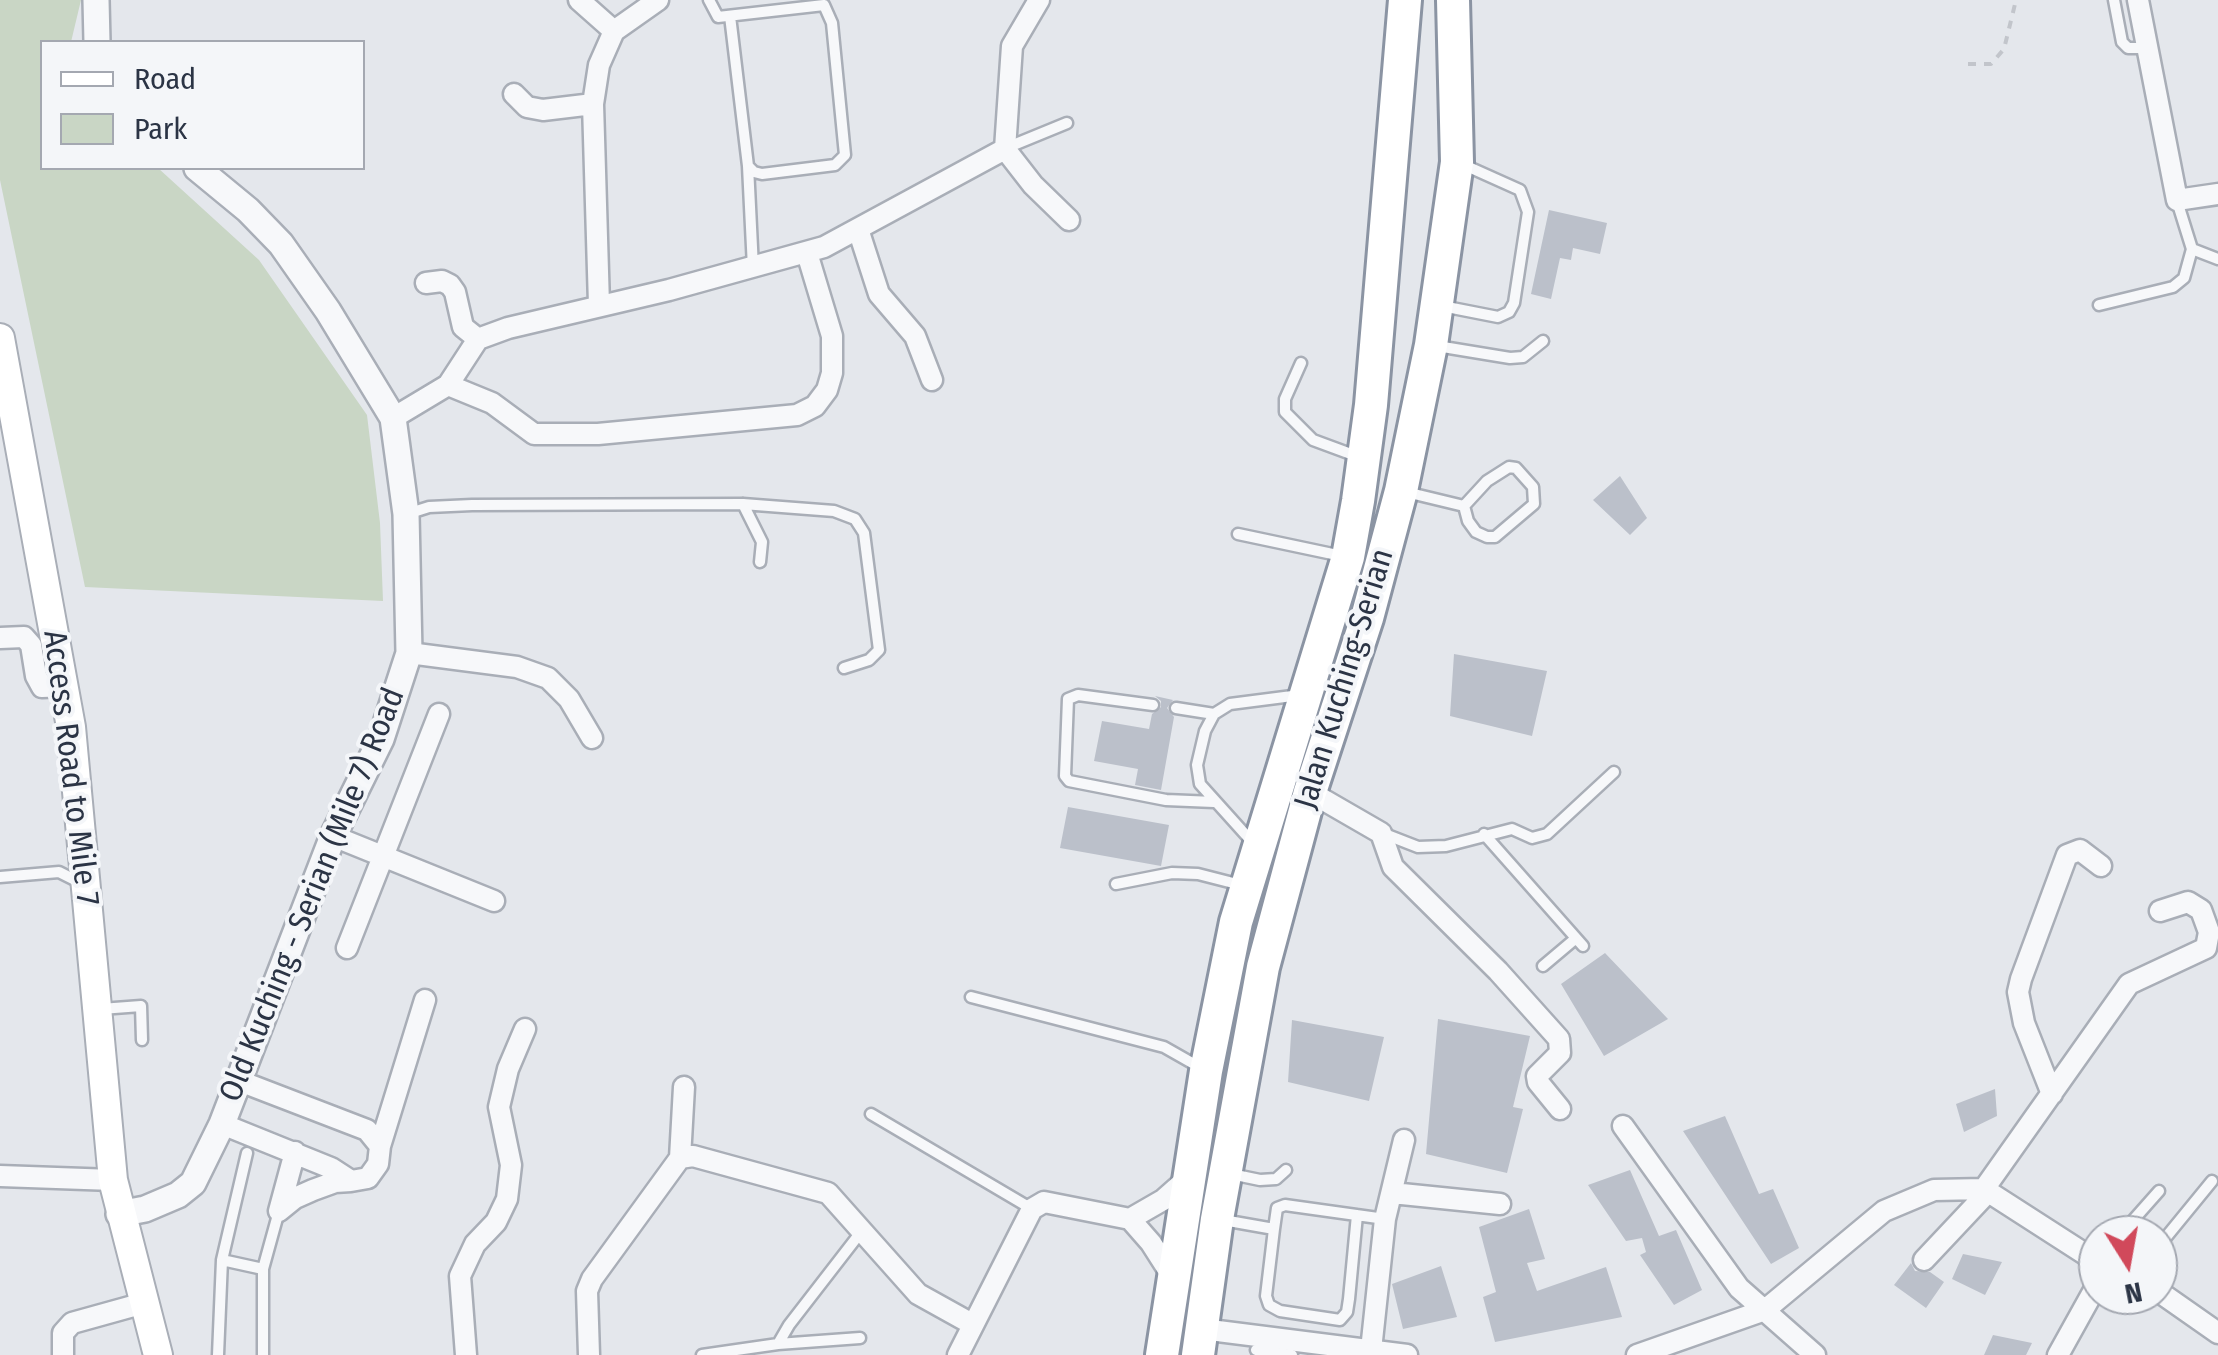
<!DOCTYPE html>
<html>
<head>
<meta charset="utf-8">
<style>
  body { margin:0 }
  #map { position:relative; width:2218px; height:1355px; overflow:hidden; background:#e4e7ec; font-family:"Fira Sans Condensed",sans-serif }
  canvas { display:block }
  .legend { position:absolute; left:40px; top:40px; width:325px; height:130px; box-sizing:border-box; background:#f4f6f9; border:2px solid #a4a8b1; margin:0; padding:12px 18px; list-style:none; font-size:30px; color:#2b3445 }
  .legend li { display:flex; align-items:center; gap:20px; height:50px }
  .legend b { width:50px; border:2px solid #a4a8b1 }
  .north { position:absolute; left:2078px; top:1215px; width:100px; height:100px; box-sizing:border-box; background:#f4f6f9; border:2px solid #a4a8b1; border-radius:50%; rotate:169deg; font-size:28px; font-weight:700; line-height:40px; text-align:center; color:#2b3445 }
  .north::after { content:''; display:block; margin:auto; width:35px; height:45px; background:#d1495b; clip-path:polygon(50% 0,100% 100%,50% 72%,0 100%) }
</style>
</head>
<body>
<div id="map">
<canvas width="2218" height="1355"></canvas>
<ul class="legend">
<li><b style="height:12px;background:#fff"></b>Road</li>
<li><b style="height:28px;background:#c9d6c5"></b>Park</li>
</ul>
<div class="north">N</div>
</div>
<script>
const g = document.querySelector('canvas').getContext('2d');
g.lineJoin = 'round';
function fillPath(path, color) {
  g.fillStyle = color;
  g.fill(path, 'evenodd');
}
function poly(rows) {
  const path = new Path2D();
  for (const r of rows) {
    path.moveTo(r[0], r[1]);
    for (let i = 2; i < r.length; i += 2) path.lineTo(r[i], r[i + 1]);
  }
  return path;
}
function stroke(path, color, width, dash) {
  g.strokeStyle = color;
  g.lineWidth = width;
  g.lineCap = dash ? 'butt' : 'round';
  g.setLineDash(dash || []);
  g.stroke(path);
}
function label(font, color, halo, rows, align = 'center') {
  g.font = font + ' "Fira Sans Condensed",sans-serif';
  g.lineWidth = 8;
  g.setLineDash([]);
  g.textBaseline = 'middle';
  g.strokeStyle = halo;
  g.fillStyle = color;
  for (const [text, x, y, turn = 0] of rows) {
    g.save();
    g.translate(x, y);
    g.rotate((+turn || 0) * Math.PI / 180);
    g.textAlign = isNaN(turn) ? turn : align;
    if (halo) g.strokeText(text, 0, 0);
    g.fillText(text, 0, 0);
    g.restore();
  }
}
const green = poly([
  [0,0,81,0,71,42,42,42,42,168,158,168,259,260,367,415,380,523,383,601,85,587,0,180]
]);
const building = poly([
  [1549,210,1607,223,1600,254,1573,248,1571,260,1560,258,1551,299,1531,294],
  [1620,476,1647,518,1630,535,1593,500],
  [1454,654,1547,671,1532,736,1450,716],
  [1155,696,1173,700,1167,708,1174,717,1161,790,1135,785,1138,769,1094,761,1102,721,1149,729,1152,714,1161,707,1161,701],
  [1068,807,1169,825,1161,866,1060,848],
  [1605,953,1668,1019,1604,1056,1561,984],
  [1438,1019,1530,1036,1513,1107,1523,1109,1507,1173,1426,1154],
  [1292,1020,1384,1037,1369,1101,1288,1082],
  [1995,1089,1997,1116,1964,1132,1956,1104],
  [1725,1116,1759,1194,1773,1189,1799,1248,1771,1264,1683,1131],
  [1630,1170,1659,1236,1676,1230,1702,1290,1674,1305,1640,1255,1646,1252,1642,1238,1626,1241,1588,1185],
  [1529,1209,1545,1259,1527,1263,1537,1291,1606,1267,1622,1317,1495,1342,1483,1297,1496,1292,1479,1227],
  [1963,1254,2002,1262,1985,1295,1952,1279],
  [1911,1263,1915,1271,1930,1272,1944,1282,1926,1308,1894,1285],
  [1441,1266,1457,1317,1403,1329,1392,1284],
  [1993,1335,2032,1343,2026,1355,1984,1355]
]);
const path = poly([
  [1968,64,1991,64,2004,49,2016,0]
]);
const service = poly([
  [709,0,718,17,824,5,832,23,845,155,835,165,762,174,754,172,748,166],
  [2114,0,2122,42,2128,48,2145,48],
  [730,16,748,166,753,268],
  [1006,148,1067,123],
  [2192,249,2218,259],
  [2099,305,2173,287,2184,278,2192,249,2177,201],
  [1442,306,1498,317,1509,312,1514,303,1528,212,1520,190,1462,164],
  [1437,346,1510,358,1523,357,1543,341],
  [1301,363,1285,399,1285,412,1313,440,1359,457],
  [1509,467,1516,468,1533,487,1534,504,1495,537,1487,537,1476,532,1468,521,1464,506,1487,481,1509,467],
  [1406,492,1464,506],
  [743,504,762,542,760,562],
  [407,514,429,507,472,505,743,504,834,511,855,519,864,533,879,650,869,660,844,668],
  [1238,534,1342,556],
  [1153,705,1078,695,1068,699,1065,776,1069,781,1166,800,1214,802],
  [1176,708,1214,714],
  [1382,833,1418,847,1446,846,1512,829,1532,838,1547,834,1614,772],
  [1484,834,1583,946],
  [1254,844,1200,784,1197,765,1205,731,1214,714,1230,704,1300,695],
  [0,877,59,872,81,883],
  [1116,884,1172,873,1198,874,1241,885],
  [1543,966,1575,939],
  [971,997,1164,1047,1201,1068],
  [101,1009,141,1006,142,1040],
  [871,1114,1032,1209],
  [1231,1174,1260,1180,1276,1179,1286,1170],
  [1223,1220,1274,1229,1266,1296,1269,1305,1280,1311,1340,1320,1347,1312,1349,1299,1357,1215],
  [1274,1229,1277,1208,1285,1205,1385,1219],
  [2120,1235,2159,1191],
  [2158,1247,2212,1181],
  [222,1260,263,1269],
  [778,1344,860,1338],
  [1256,1350,1292,1355],
  [218,1355,222,1260,247,1153],
  [263,1355,263,1269,279,1211],
  [702,1355,778,1344,789,1325,861,1232]
]);
const minor = poly([
  [579,0,614,31,599,65,593,104,599,305],
  [2138,0,2177,200,2218,194],
  [614,31,658,0],
  [514,94,527,107,543,110,593,104],
  [1005,149,1033,185,1069,220],
  [858,229,879,294,915,336,932,380],
  [426,283,442,281,450,285,455,292,463,327,478,339],
  [448,385,492,403,534,434,598,434,797,415,815,406,827,390,832,373,832,336,807,253],
  [393,418,448,385,478,339,508,328,669,290,824,247,1005,149,1012,46,1039,0],
  [0,638,24,637,31,645,36,676,42,687,66,686],
  [409,653,517,667,548,678,569,699,592,738],
  [1310,792,1381,833,1393,867,1498,971,1559,1039,1560,1053,1537,1076,1538,1082,1560,1109],
  [333,836,494,901],
  [347,948,439,714],
  [2052,1094,2024,1023,2018,992,2021,979,2067,855,2080,850,2101,866],
  [222,1124,331,1168,351,1181,368,1178,378,1164,380,1146,367,1130,237,1080],
  [1623,1126,1739,1288,1815,1355],
  [380,1146,425,1000],
  [680,1158,693,1156,828,1193,918,1294,972,1324],
  [0,1176,113,1180],
  [1984,1189,2129,984,2206,948,2209,932,2201,910,2188,902,2160,911],
  [1392,1193,1500,1204],
  [279,1211,295,1198,313,1190,335,1182,351,1181],
  [279,1211,295,1152],
  [1130,1219,1163,1200,1189,1177],
  [1924,1260,1988,1192],
  [2158,1291,2218,1333],
  [1202,1329,1407,1355],
  [1371,1350,1385,1219,1404,1140],
  [63,1355,63,1333,72,1323,144,1303],
  [466,1355,460,1276,475,1244,496,1222,507,1199,511,1165,499,1107,508,1069,525,1029],
  [589,1355,587,1291,592,1279,680,1158,684,1087],
  [958,1355,1032,1209,1044,1202,1130,1219,1151,1243,1174,1279],
  [1637,1355,1765,1310,1884,1211,1934,1190,1984,1189,2085,1254,2098,1266],
  [2058,1355,2098,1283]
]);
const tertiary = poly([
  [96,0,97,42],
  [119,1214,145,1209,178,1195,193,1183,222,1124,333,836,381,739,409,653,406,514,393,418,328,311,281,244,248,210,197,168]
]);
const secondary = poly([
  [0,338,71,727,113,1180,158,1355]
]);
const trunk = poly([
  [1162,1355,1206,1071,1236,922,1348,557,1358,501,1371,405,1405,0],
  [1198,1355,1217,1219,1263,967,1310,792,1367,618,1401,491,1431,345,1457,162,1453,0]
]);
const streetNames = [
  ["Jalan Kuching-Serian",1345,679,-73],
  ["Access Road to Mile 7",70,768,83],
  ["Old Kuching - Serian (Mile 7) Road",313,895,-68]
];
fillPath(green, '#c9d6c5');
fillPath(building, '#bbc0ca');
stroke(service, '#a9aeb7', 15);
stroke(minor, '#a9aeb7', 25);
stroke(tertiary, '#a9aeb7', 30);
stroke(secondary, '#a9aeb7', 32);
stroke(trunk, '#8b94a3', 38);
stroke(path, '#c2c5cb', 4, [8, 8]);
stroke(service, '#f7f8fa', 10);
stroke(minor, '#f7f8fa', 20);
stroke(tertiary, '#f7f8fa', 25);
stroke(secondary, '#fff', 28);
stroke(trunk, '#fff', 32);
label('32px', '#2b3445', '#f4f6f9', streetNames);
</script>
</body>
</html>
